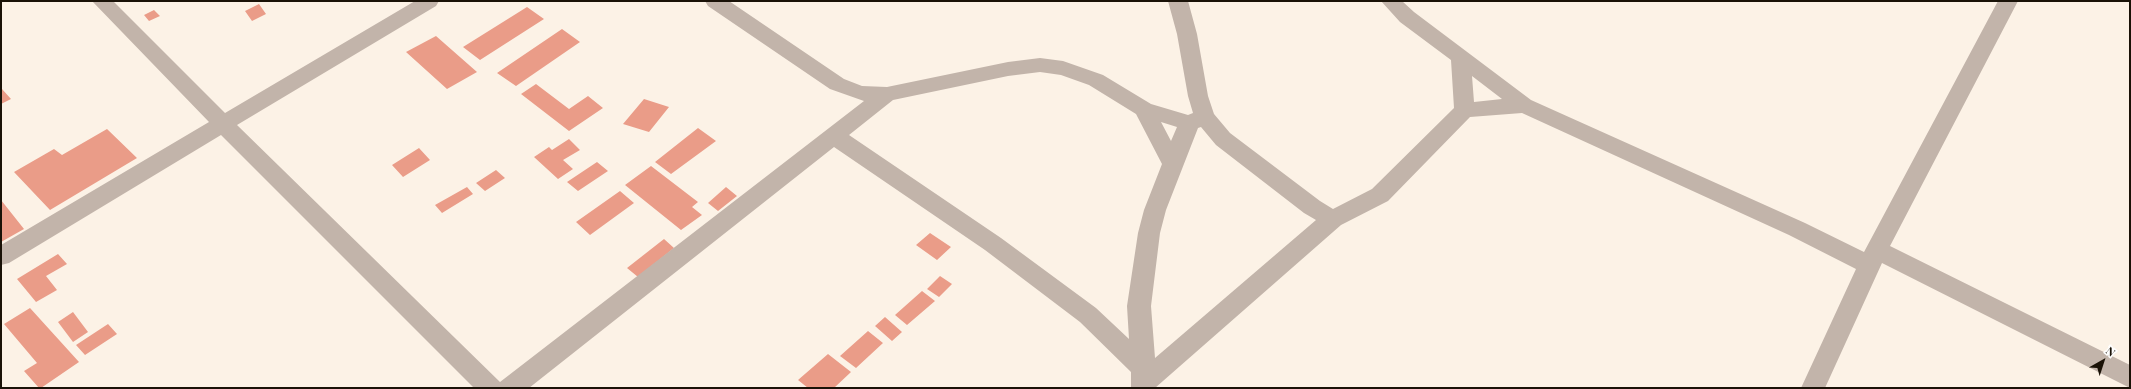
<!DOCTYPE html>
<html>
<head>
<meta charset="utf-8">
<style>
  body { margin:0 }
  #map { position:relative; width:2131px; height:389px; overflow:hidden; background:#fcf2e6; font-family:"Playfair Display",serif }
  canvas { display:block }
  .frame { position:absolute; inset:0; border:2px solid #1a1207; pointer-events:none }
  .north { position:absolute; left:2083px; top:341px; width:40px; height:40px; -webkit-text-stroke:3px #fff; paint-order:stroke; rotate:39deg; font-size:11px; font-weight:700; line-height:16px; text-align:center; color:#1a1207 }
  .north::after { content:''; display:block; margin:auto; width:14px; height:18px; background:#1a1207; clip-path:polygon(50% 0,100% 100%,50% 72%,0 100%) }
</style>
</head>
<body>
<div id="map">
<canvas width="2131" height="389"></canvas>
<div class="frame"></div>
<div class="north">N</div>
</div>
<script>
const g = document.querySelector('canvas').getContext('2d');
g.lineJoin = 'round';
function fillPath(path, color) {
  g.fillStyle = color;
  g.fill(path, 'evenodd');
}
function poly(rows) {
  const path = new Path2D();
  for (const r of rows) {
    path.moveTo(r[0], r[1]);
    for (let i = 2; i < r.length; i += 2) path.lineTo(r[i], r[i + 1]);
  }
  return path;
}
const building = poly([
  [259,4,266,14,252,21,245,11],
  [527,7,544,19,480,60,463,47],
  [154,10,160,16,149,21,144,15],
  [562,29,580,42,516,86,497,73],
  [436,36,477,72,447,89,406,52],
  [536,84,569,109,588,96,603,108,569,131,521,94],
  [2,89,11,99,1,104,1,90],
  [644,99,669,107,649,132,623,124],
  [698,128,716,141,671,174,655,162],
  [107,129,137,158,50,210,14,172,54,149,62,155],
  [569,139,580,150,563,160,573,169,558,179,534,157,549,147,552,150],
  [419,148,430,160,403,177,392,165],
  [597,162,608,171,578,191,567,182],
  [651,166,698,202,692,207,702,215,681,230,625,185],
  [496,170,505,178,485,191,476,183],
  [467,187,473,194,442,213,435,205],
  [726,187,737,196,718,211,708,203],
  [620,191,634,203,590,235,576,222],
  [1,200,24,229,1,242],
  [930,233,951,247,937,260,916,245],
  [664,239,674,248,638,277,627,268],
  [58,254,67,264,46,276,57,290,36,302,17,279],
  [940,276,952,284,939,297,927,289],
  [922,291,935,301,907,325,895,315],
  [30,308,79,362,41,388,39,388,24,371,37,363,4,324],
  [73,312,88,332,73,342,58,322],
  [885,317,902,332,892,341,875,326],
  [108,324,117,334,85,355,76,345],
  [868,331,883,343,856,368,840,356],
  [828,354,851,372,834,388,808,388,798,380]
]);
const minor = poly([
  [92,1,113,1,225,113,415,1,439,1,436,6,237,125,500,382,864,101,830,89,708,6,705,1,729,1,844,79,862,86,887,87,1008,62,1040,58,1063,61,1103,75,1151,104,1188,115,1193,113,1188,96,1177,34,1168,1,1188,1,1197,34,1208,96,1214,114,1230,133,1320,201,1333,209,1372,189,1454,108,1451,60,1400,22,1381,1,1402,1,1414,12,1531,100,1805,223,1864,252,1998,1,2018,1,1890,246,2130,365,2130,388,1882,263,1825,388,1801,388,1856,269,1789,235,1522,113,1470,117,1388,201,1341,225,1155,388,1131,388,1131,372,1080,322,985,250,834,147,529,388,474,388,221,135,9,263,1,265,1,245,209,122,92,1],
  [1040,72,1061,75,1089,85,1136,114,1162,164,1144,210,1138,233,1127,306,1129,339,1096,308,1001,238,849,135,893,100,1008,76,1040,72],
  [1472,76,1502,99,1474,102,1472,76],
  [1161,122,1177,127,1171,141,1161,122],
  [1201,127,1216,145,1304,213,1316,220,1155,358,1151,306,1160,233,1166,210,1198,128,1201,127]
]);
fillPath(building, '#ea9c88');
fillPath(minor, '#c2b4aa');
</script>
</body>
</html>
